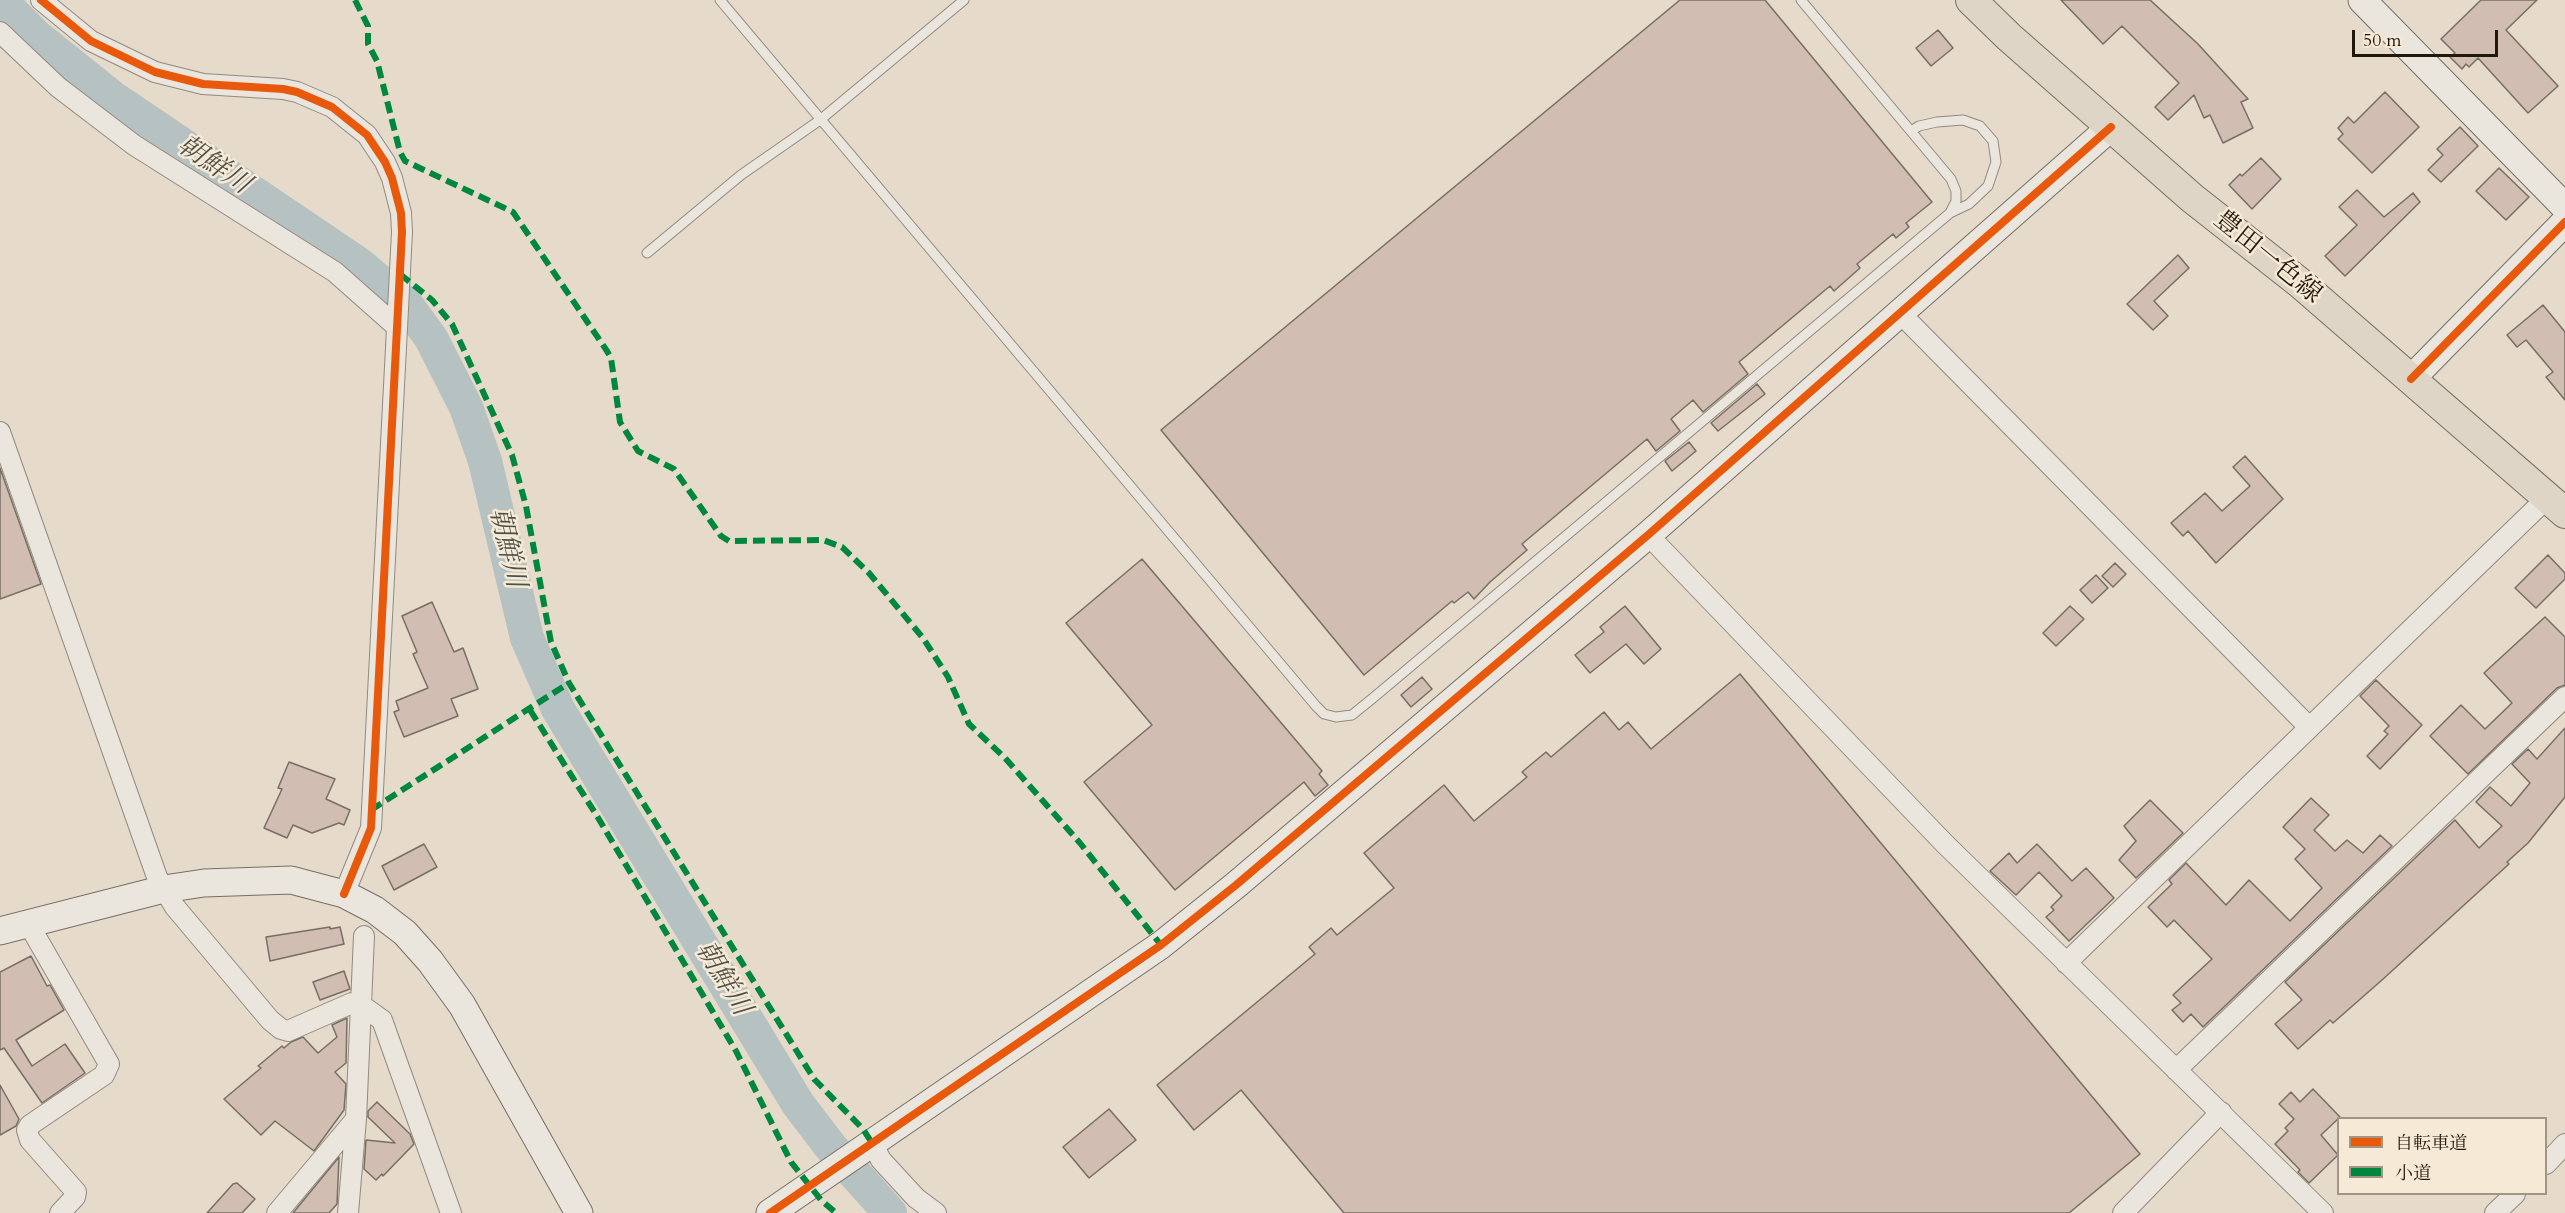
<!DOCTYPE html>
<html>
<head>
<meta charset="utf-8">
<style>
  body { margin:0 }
  #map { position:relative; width:2565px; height:1213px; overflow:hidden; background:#e6dbca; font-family:Cardo,"Noto Serif JP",serif }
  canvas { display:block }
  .legend { position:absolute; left:2337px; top:1117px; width:210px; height:78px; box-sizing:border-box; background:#f6e9d5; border:2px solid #a19585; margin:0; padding:8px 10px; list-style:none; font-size:18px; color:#21180c }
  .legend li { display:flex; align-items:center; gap:12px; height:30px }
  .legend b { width:30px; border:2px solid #a19585 }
  .scale { position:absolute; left:2352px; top:30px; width:146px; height:27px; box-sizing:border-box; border:3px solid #21180c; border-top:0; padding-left:8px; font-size:18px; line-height:21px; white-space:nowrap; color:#21180c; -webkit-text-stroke:4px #f6e9d5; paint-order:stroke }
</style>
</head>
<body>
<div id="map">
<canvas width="2565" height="1213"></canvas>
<ul class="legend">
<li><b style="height:8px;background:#e8590c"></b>自転車道</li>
<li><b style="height:8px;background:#00873e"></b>小道</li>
</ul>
<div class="scale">50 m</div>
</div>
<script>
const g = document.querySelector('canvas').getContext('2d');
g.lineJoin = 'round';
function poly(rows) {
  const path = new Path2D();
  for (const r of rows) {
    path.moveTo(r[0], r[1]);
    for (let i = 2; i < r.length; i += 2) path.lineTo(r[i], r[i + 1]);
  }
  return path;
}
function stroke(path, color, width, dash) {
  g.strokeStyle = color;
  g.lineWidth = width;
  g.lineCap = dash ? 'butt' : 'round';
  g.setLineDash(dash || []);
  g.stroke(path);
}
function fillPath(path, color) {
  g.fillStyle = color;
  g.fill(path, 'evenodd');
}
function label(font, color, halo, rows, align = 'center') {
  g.font = font + ' Cardo,"Noto Serif JP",serif';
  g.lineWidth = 5;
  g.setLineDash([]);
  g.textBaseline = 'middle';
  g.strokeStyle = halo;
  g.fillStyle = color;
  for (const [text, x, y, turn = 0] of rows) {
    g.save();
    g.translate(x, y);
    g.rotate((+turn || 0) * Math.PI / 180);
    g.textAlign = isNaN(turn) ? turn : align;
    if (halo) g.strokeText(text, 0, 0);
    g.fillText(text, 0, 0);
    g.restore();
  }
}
const river = poly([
  [0,0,36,36,112,97,359,264,406,304,431,338,466,407,485,461,527,638,558,709,798,1104,830,1146,890,1213]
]);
const building = poly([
  [1680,0,1765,0,1932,202,1906,223,1909,227,1896,238,1893,234,1857,264,1860,268,1834,291,1830,286,1739,362,1748,374,1703,412,1693,400,1671,419,1680,431,1656,451,1647,439,1522,544,1527,550,1490,582,1474,599,1468,592,1454,603,1452,601,1364,675,1161,430,1680,0],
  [2061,0,2150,0,2198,44,2248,99,2241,102,2253,128,2223,143,2210,115,2204,118,2194,95,2168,120,2155,107,2179,83,2122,26,2103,44,2061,0],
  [2481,0,2537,0,2506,30,2558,86,2528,113,2478,58,2469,67,2466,64,2462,69,2450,57,2455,53,2441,39,2481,0],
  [1938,30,1953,48,1931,66,1916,48,1938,30],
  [2385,92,2419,127,2372,173,2338,139,2343,134,2338,128,2348,117,2354,123,2385,92],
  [2460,127,2478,146,2441,182,2428,170,2443,155,2437,149,2460,127],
  [2261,158,2281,179,2252,209,2229,185,2240,174,2242,176,2261,158],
  [2499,168,2529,197,2506,220,2476,191,2499,168],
  [2357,190,2384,217,2413,193,2420,202,2345,276,2325,256,2357,225,2339,207,2357,190],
  [2178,255,2189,268,2154,301,2168,316,2153,330,2127,304,2178,255],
  [2543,305,2565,332,2565,400,2546,377,2553,372,2526,340,2517,347,2507,335,2543,305],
  [1757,384,1765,394,1718,431,1711,423,1757,384],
  [1689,442,1696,451,1672,471,1665,461,1689,442],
  [2245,456,2283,499,2216,563,2188,531,2183,536,2171,523,2205,493,2222,511,2250,486,2233,467,2245,456],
  [0,468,41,584,0,599,0,468],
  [2548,555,2565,573,2565,579,2536,608,2515,588,2548,555],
  [1142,559,1322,771,1319,774,1328,785,1315,796,1304,782,1175,890,1084,782,1152,725,1066,623,1142,559],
  [2115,563,2126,574,2113,587,2102,576,2115,563],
  [2096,575,2108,588,2092,603,2080,590,2096,575],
  [432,602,454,652,463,648,478,689,451,699,458,716,404,737,394,712,399,710,396,701,428,688,413,654,417,652,402,616,432,602],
  [1625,606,1661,649,1644,664,1626,644,1590,673,1575,655,1604,632,1600,627,1625,606],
  [2070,606,2084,619,2056,646,2043,633,2070,606],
  [2545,617,2565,637,2565,685,2557,688,2468,774,2430,736,2461,705,2485,729,2512,703,2484,673,2545,617],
  [1740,674,2140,1154,2069,1213,1344,1213,1241,1090,1194,1130,1157,1085,1315,954,1309,947,1331,928,1337,935,1394,888,1364,853,1444,785,1474,821,1527,777,1522,772,1546,752,1551,757,1604,712,1619,730,1628,722,1651,749,1740,674],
  [1422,677,1432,689,1411,707,1401,695,1422,677],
  [2376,680,2422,725,2380,769,2367,756,2388,734,2384,731,2389,726,2360,696,2376,680],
  [2565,728,2565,797,2528,843,2507,862,2509,864,2382,980,2333,1023,2330,1020,2298,1049,2275,1024,2302,1000,2285,982,2455,820,2479,848,2502,826,2476,802,2490,787,2511,806,2530,783,2512,764,2528,749,2537,759,2565,728],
  [289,762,335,779,326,799,350,810,344,825,339,823,312,833,293,825,287,838,264,828,282,789,278,788,289,762],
  [2311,798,2329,815,2314,830,2335,851,2347,840,2363,853,2380,835,2392,846,2203,1027,2191,1014,2183,1022,2172,1010,2181,1003,2173,995,2212,959,2174,920,2167,927,2148,907,2172,884,2169,880,2186,863,2226,905,2249,880,2290,921,2322,888,2295,859,2305,849,2283,827,2311,798],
  [2150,800,2183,833,2136,878,2119,860,2136,841,2124,826,2150,800],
  [424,844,437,867,394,890,382,866,424,844],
  [2037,844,2072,881,2086,868,2114,898,2069,941,2046,917,2054,910,2051,907,2062,896,2039,872,2016,895,1990,871,2009,853,2017,863,2037,844],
  [330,927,330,929,340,927,344,944,270,961,266,937,330,927],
  [31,956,47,986,50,985,64,1010,16,1040,32,1066,65,1044,85,1073,42,1103,4,1048,0,1050,0,972,31,956],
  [344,971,350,989,320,1000,313,982,344,971],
  [347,1018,346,1063,335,1072,346,1084,344,1110,314,1151,275,1121,261,1135,224,1099,261,1068,258,1066,282,1046,284,1048,291,1042,303,1037,318,1053,337,1037,332,1025,347,1018],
  [0,1085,19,1119,16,1126,0,1135,0,1085],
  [2313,1089,2340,1117,2321,1135,2338,1155,2309,1183,2298,1172,2300,1170,2275,1144,2288,1131,2285,1128,2294,1119,2279,1104,2291,1092,2300,1102,2313,1089],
  [377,1102,410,1134,414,1144,383,1176,382,1174,376,1180,364,1169,366,1140,395,1143,368,1117,368,1111,377,1102],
  [1109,1109,1136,1140,1089,1178,1063,1147,1109,1109],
  [339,1157,337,1204,329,1213,293,1213,339,1157],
  [237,1183,255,1199,242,1213,207,1213,233,1184,237,1183]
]);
const lane = poly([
  [720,0,1316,706,1324,714,1336,717,1352,715,1373,698,1950,213,1956,201,1956,191,1951,179,1801,0],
  [1911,131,1919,126,1937,122,1963,120,1980,126,1993,141,1996,162,1988,186,1969,204,1950,213],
  [647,253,741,175,820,120,964,0]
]);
const street = poly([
  [41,0,91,41,155,72,203,84,283,89,297,92,332,107,367,135,385,162,392,178,401,213,402,232,371,828,344,894],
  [0,32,58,87,134,145,335,272,397,327],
  [1900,313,2308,726],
  [0,432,157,877,164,889,175,907,270,1020,281,1029,288,1031,352,1003,361,1005,382,1020,451,1213],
  [1648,535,1945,844,2323,1213],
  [28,923,109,1064,104,1075,30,1125,27,1130,30,1140,76,1192,75,1197,60,1213],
  [2066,963,2547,498],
  [2176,1070,2565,697],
  [872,1143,881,1160,916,1198,936,1213],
  [2546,1164,2565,1144],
  [277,1213,356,1119],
  [348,1213,356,1119,364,936],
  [2123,1213,2221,1112],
  [2495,1213,2515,1194]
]);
const secondary = poly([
  [2362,0,2565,207],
  [2411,379,2565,222],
  [0,931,164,889,204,883,291,880,344,894,375,910,405,933,430,961,462,1005,579,1213],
  [770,1213,1161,945,1236,885,1648,535,2111,127]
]);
const primary = poly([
  [1971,0,2009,37,2192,198,2300,283,2565,513]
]);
const quiet = poly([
  [355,0,368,26,368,44,377,61,400,152,405,161,513,212,607,351,611,358,620,422,638,451,674,469,721,536,729,541,823,540,842,547,869,573,923,638,948,677,969,724,1005,758,1080,843,1161,945],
  [400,274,432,300,452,324,512,455,526,506,551,642,569,683,814,1079,863,1129,872,1143],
  [530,710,597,816,736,1051,791,1162,821,1200,836,1213],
  [371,810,569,683]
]);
const cycleway = poly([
  [41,0,91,41,155,72,203,84,283,89,297,92,332,107,367,135,385,162,392,178,401,213,402,232,371,828,344,894],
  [2411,379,2565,222],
  [770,1213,1161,945,1236,885,1648,535,2111,127]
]);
const streetNames = [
  ["豊田一色線",2267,258,39]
];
const waterNames = [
  ["朝鮮川",213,166,34],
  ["朝鮮川",506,548,77],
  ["朝鮮川",722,979,59]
];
stroke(river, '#b6c2c2', 34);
fillPath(building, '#d1bdb1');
stroke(building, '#766f65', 1.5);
stroke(lane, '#918a7f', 11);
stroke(street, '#918a7f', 22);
stroke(secondary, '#766f65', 29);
stroke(primary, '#766f65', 32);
stroke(lane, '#eae5dd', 9);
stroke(street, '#eae5dd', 20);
stroke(secondary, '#eae5dd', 27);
stroke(primary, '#ded5c7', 30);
stroke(quiet, '#00873e', 6, [12, 6]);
stroke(cycleway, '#e8590c', 8);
label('26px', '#21180c', '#f6e9d5', streetNames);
label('italic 27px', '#4e504a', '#f6e9d5', waterNames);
</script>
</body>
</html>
